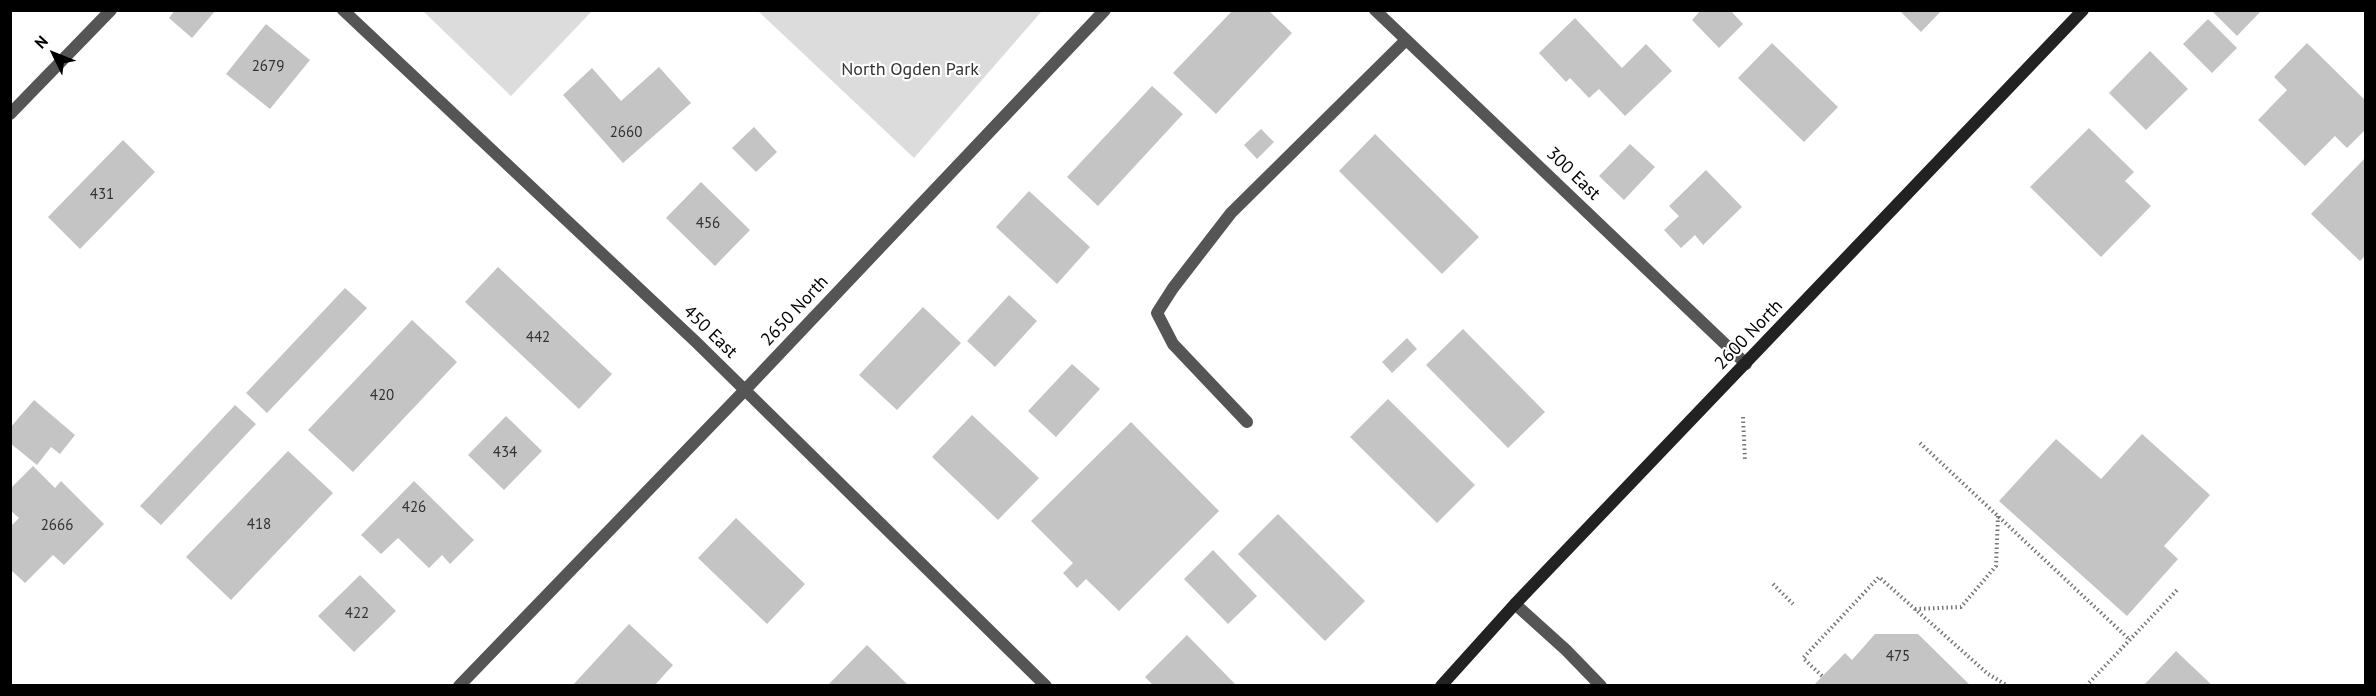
<!DOCTYPE html>
<html>
<head>
<meta charset="utf-8">
<style>
  body { margin:0 }
  #map { position:relative; width:2376px; height:696px; overflow:hidden; background:#fff; font-family:"PT Sans",sans-serif }
  canvas { display:block }
  .frame { position:absolute; inset:0; border:12px solid #000; pointer-events:none }
  .north { position:absolute; left:24px; top:24px; width:60px; height:60px; -webkit-text-stroke:4px #fff; paint-order:stroke; rotate:313deg; font-size:16px; font-weight:700; line-height:24px; text-align:center; color:#000 }
  .north::after { content:''; display:block; margin:auto; width:21px; height:27px; background:#000; clip-path:polygon(50% 0,100% 100%,50% 72%,0 100%) }
</style>
</head>
<body>
<div id="map">
<canvas width="2376" height="696"></canvas>
<div class="frame"></div>
<div class="north">N</div>
</div>
<script>
const g = document.querySelector('canvas').getContext('2d');
g.lineJoin = 'round';
function fillPath(path, color) {
  g.fillStyle = color;
  g.fill(path, 'evenodd');
}
function poly(rows) {
  const path = new Path2D();
  for (const r of rows) {
    path.moveTo(r[0], r[1]);
    for (let i = 2; i < r.length; i += 2) path.lineTo(r[i], r[i + 1]);
  }
  return path;
}
function stroke(path, color, width, dash) {
  g.strokeStyle = color;
  g.lineWidth = width;
  g.lineCap = dash ? 'butt' : 'round';
  g.setLineDash(dash || []);
  g.stroke(path);
}
function label(font, color, halo, rows, align = 'center') {
  g.font = font + ' "PT Sans",sans-serif';
  g.lineWidth = 4.5;
  g.setLineDash([]);
  g.textBaseline = 'middle';
  g.strokeStyle = halo;
  g.fillStyle = color;
  for (const [text, x, y, turn = 0] of rows) {
    g.save();
    g.translate(x, y);
    g.rotate((+turn || 0) * Math.PI / 180);
    g.textAlign = isNaN(turn) ? turn : align;
    if (halo) g.strokeText(text, 0, 0);
    g.fillText(text, 0, 0);
    g.restore();
  }
}
const green = poly([
  [423,11,592,11,511,96],
  [758,11,1042,11,914,158]
]);
const building = poly([
  [175,10,216,10,192,38,169,18],
  [1233,10,1268,10,1292,33,1216,114,1173,73],
  [1701,10,1730,10,1743,24,1719,48,1692,20],
  [1899,10,1942,10,1921,32],
  [2211,10,2262,10,2237,36],
  [1575,18,1622,68,1646,44,1672,71,1625,116,1599,89,1589,98,1570,78,1566,82,1539,53],
  [2208,19,2237,48,2212,73,2183,44],
  [266,24,310,60,270,109,226,74],
  [1772,43,1838,107,1804,142,1738,78],
  [2307,43,2366,101,2366,129,2347,148,2335,136,2305,166,2258,120,2287,90,2274,77],
  [2150,51,2188,89,2146,130,2109,93],
  [659,67,691,103,623,163,563,95,592,68,621,101],
  [1152,86,1183,114,1098,206,1067,177],
  [754,127,777,152,756,172,732,148],
  [2089,128,2134,172,2125,181,2151,206,2101,257,2030,187],
  [1261,129,1274,142,1257,159,1244,145],
  [1375,134,1479,237,1442,274,1339,171],
  [123,140,155,172,80,249,48,217],
  [1630,144,1655,167,1624,200,1599,176],
  [2366,157,2366,255,2360,261,2311,214],
  [1706,170,1742,207,1703,245,1695,235,1681,248,1664,230,1679,216,1669,206],
  [701,182,750,230,715,266,666,218],
  [1029,191,1090,247,1057,284,996,227],
  [498,267,612,374,579,409,465,302],
  [345,288,367,308,267,413,246,393],
  [1009,295,1037,321,995,367,967,341],
  [923,307,961,343,897,410,859,375],
  [412,320,457,362,353,472,308,430],
  [1463,329,1545,412,1508,448,1426,365],
  [1407,338,1417,349,1392,373,1382,362],
  [1072,364,1100,389,1056,437,1028,411],
  [1388,399,1475,485,1437,523,1350,437],
  [34,400,75,435,60,454,51,447,37,465,10,443,10,428],
  [235,405,256,424,161,525,140,506],
  [972,415,1039,478,998,520,932,457],
  [506,416,542,451,504,490,468,455],
  [1131,422,1219,511,1119,611,1086,579,1077,588,1063,573,1073,563,1031,521],
  [2142,434,2210,495,2164,546,2178,559,2127,616,1999,501,2056,439,2101,479],
  [288,451,333,493,231,600,186,557],
  [33,466,55,488,61,481,104,524,64,565,53,555,25,583,10,569,10,527,19,518,10,510,10,489],
  [414,481,474,540,450,564,442,555,429,568,398,538,381,554,361,535],
  [1278,514,1365,601,1325,641,1238,554],
  [736,518,805,584,767,624,698,558],
  [1213,550,1257,596,1228,624,1184,579],
  [360,575,396,611,354,652,318,616],
  [629,624,673,665,654,686,572,686],
  [1875,634,1918,634,1971,686,1813,686,1845,653,1852,660],
  [1187,635,1237,686,1154,686,1145,677],
  [867,645,909,686,827,686],
  [2176,651,2213,686,2143,686]
]);
const path = poly([
  [1743,417,1745,461],
  [1920,443,2130,640],
  [1773,584,1793,604],
  [1915,609,1961,607,1996,566,1998,516],
  [1822,676,1803,658,1879,577,1988,674,2008,686],
  [2086,686,2178,589]
]);
const lane = poly([
  [1247,422,1173,344,1157,313,1173,288,1231,213,1406,40]
]);
const street = poly([
  [343,10,696,342,1046,686],
  [1375,10,1746,364],
  [10,114,111,10],
  [1515,604,1566,650,1601,686],
  [459,686,744,391,1105,10]
]);
const secondary = poly([
  [1441,686,1515,604,2083,10]
]);
const numberNames = [
  ["2679",268,67],
  ["2660",626,133],
  ["431",102,195],
  ["456",708,224],
  ["442",538,338],
  ["420",382,396],
  ["434",505,453],
  ["426",414,508],
  ["418",259,525],
  ["2666",57,526],
  ["422",357,614],
  ["475",1898,657]
];
const parkNames = [
  ["North Ogden Park",910,70]
];
const streetNames = [
  ["300 East",1573,174,44],
  ["2650 North",795,311,-47],
  ["450 East",710,332,44],
  ["2600 North",1749,335,-46]
];
fillPath(green, '#dcdcdc');
fillPath(building, '#c4c4c4');
stroke(path, '#777', 4, [1.5, 3]);
stroke(lane, '#555', 12);
stroke(street, '#555', 12);
stroke(secondary, '#222', 12);
label('15px', '#313131', null, numberNames);
label('18px', '#333', '#fff', parkNames);
label('18px', '#000', '#fff', streetNames);
</script>
</body>
</html>
